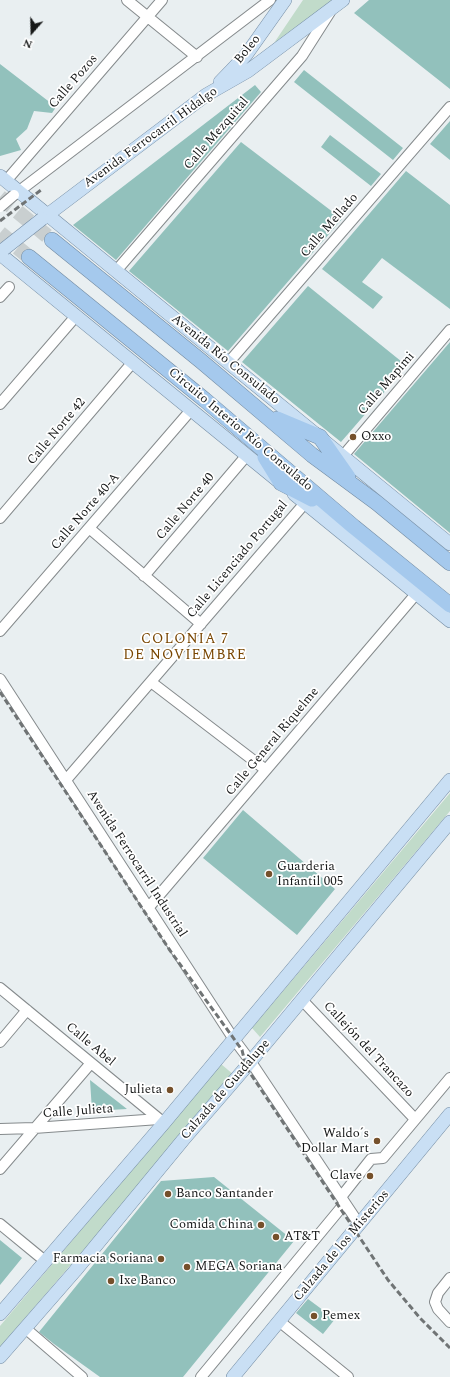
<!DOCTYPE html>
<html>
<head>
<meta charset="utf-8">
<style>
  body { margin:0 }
  #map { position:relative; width:450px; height:1377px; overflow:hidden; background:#e9eff1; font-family:Spectral,serif }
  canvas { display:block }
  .north { position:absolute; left:12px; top:12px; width:40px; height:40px; -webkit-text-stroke:3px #fff; paint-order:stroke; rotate:200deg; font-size:11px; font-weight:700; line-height:16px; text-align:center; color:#161818 }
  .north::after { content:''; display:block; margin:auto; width:14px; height:18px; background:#161818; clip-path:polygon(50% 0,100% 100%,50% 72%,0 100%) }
</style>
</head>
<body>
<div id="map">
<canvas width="450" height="1377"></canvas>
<div class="north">N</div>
</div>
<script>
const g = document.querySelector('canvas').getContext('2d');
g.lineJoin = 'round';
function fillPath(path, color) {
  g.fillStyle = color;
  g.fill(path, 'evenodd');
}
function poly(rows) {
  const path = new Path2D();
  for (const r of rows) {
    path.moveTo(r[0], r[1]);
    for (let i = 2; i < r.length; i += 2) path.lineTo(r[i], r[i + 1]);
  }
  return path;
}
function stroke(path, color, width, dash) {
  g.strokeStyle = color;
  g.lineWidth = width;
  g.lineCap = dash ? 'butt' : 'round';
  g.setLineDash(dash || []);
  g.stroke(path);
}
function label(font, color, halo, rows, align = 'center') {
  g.font = font + ' Spectral,serif';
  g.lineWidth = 3.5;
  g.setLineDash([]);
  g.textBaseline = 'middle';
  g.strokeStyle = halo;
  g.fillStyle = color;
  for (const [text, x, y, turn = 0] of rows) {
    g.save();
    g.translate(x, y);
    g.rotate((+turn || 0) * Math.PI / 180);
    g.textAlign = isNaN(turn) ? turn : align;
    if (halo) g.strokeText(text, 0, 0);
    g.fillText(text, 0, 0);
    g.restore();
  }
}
const green = poly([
  [303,0,333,0,274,43],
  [450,793,450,811,260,1037,252,1028],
  [221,1064,234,1075,0,1347,0,1326]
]);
const building = poly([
  [369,0,450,0,450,89,354,13],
  [0,64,56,107,52,113,34,111,27,129,16,139,21,150,0,156],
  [304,70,403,148,393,160,294,82],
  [255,85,261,92,116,260,73,225],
  [450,121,450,160,430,144],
  [330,135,381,174,371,186,321,147],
  [241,142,342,219,228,351,129,271],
  [406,171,450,205,450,309,382,258,362,282,383,297,373,309,322,269],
  [308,286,407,366,341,442,242,362],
  [450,342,450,533,354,454],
  [243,810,335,889,297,935,203,858],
  [90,1080,127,1109,92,1111],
  [214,1177,294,1241,183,1377,100,1377,54,1344,39,1332,161,1181],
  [0,1240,22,1258,0,1285],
  [308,1299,335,1319,323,1334,296,1313]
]);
const highwayTunnel = poly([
  [0,197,52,240],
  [0,233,29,257]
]);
const minor = poly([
  [127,0,197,57],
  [6,181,162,0],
  [14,195,270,0],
  [116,271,302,56,330,12],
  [0,297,9,287],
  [229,362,450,107],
  [0,404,76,316],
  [343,456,450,330],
  [0,518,133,362],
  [89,528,201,624],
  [144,576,247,455],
  [0,631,191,410],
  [0,679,233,1038,251,1062,359,1224],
  [151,682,266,770],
  [66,780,305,503],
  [149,907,416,594],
  [0,988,164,1123],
  [302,1000,415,1119],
  [0,1042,27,1010],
  [0,1129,34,1128,159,1119],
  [0,1169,91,1063],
  [341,1197,371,1159,383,1158,450,1078],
  [0,1224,45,1261],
  [450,1278,438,1293,435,1302,438,1309,450,1322],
  [279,1321,348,1377],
  [25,1328,82,1377],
  [201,1377,345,1203]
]);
const major = poly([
  [220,82,246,55,285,0],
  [0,176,450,544],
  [42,219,206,95,248,71,343,0],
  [0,254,277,480],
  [294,494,450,621],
  [0,1314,164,1123,450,780],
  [0,1357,75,1271,183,1140,246,1067,450,822],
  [233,1377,450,1114]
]);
const highway = poly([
  [52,240,201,361,312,455,377,503,450,563],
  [29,257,205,400,354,527,450,605],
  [277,419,320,437,348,477],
  [265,457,281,483,312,499]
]);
const rail = poly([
  [0,221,41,190],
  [0,692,169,949,242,1050,246,1067,388,1280,420,1318,450,1348]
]);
const minorBridge = poly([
  [0,207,14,195]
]);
const majorBridge = poly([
  [4,249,42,219]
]);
const markers = [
  [353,437,4,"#75502b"],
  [269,874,4,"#75502b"],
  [170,1090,4,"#75502b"],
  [377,1141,4,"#75502b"],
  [370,1176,4,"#75502b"],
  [168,1194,4,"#75502b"],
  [261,1225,4,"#75502b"],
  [276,1237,4,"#75502b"],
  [161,1259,4,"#75502b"],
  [187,1267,4,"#75502b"],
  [111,1281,4,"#75502b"],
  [314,1316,4,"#75502b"]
];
const streetNames = [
  ["Boleo",248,50,-51],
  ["Calle Pozos",74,82,-49],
  ["Calle Mezquital",217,134,-49],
  ["Avenida Ferrocarril Hidalgo",151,138,-36],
  ["Calle Mellado",330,226,-49],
  ["Avenida Río Consulado",225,360,39],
  ["Calle Mapimi",387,384,-49],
  ["Circuito Interior Río Consulado",240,430,40],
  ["Calle Norte 42",57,432,-50],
  ["Calle Norte 40",186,507,-50],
  ["Calle Norte 40-A",86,512,-49],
  ["Calle Licenciado Portugal",238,560,-50],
  ["Calle General Riquelme",273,742,-50],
  ["Avenida Ferrocarril Industrial",136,864,57],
  ["Calle Abel",90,1045,40],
  ["Callejón del Trancazo",368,1050,47],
  ["Calzada de Guadalupe",226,1090,-49],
  ["Calle Julieta",78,1112,-4],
  ["Calzada de los Misterios",342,1246,-50]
];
const poiNames = [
  ["Oxxo",361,437],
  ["Guarderia",277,867],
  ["Infantil 005",277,882],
  ["Julieta",162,1090,"right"],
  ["Waldo´s",369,1134,"right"],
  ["Dollar Mart",369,1149,"right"],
  ["Clave",362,1176,"right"],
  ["Banco Santander",176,1194],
  ["Comida China",253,1225,"right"],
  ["AT&T",284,1237],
  ["Farmacia Soriana",153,1259,"right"],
  ["MEGA Soriana",195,1267],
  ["Ixe Banco",119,1281],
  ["Pemex",322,1316]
];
const neighbourhoodNames = [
  ["COLONIA 7",185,640],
  ["DE NOVIEMBRE",185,656]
];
fillPath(green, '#c1dbca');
fillPath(building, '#92c1bc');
stroke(highwayTunnel, '#c9cfd0', 15, [15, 8]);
stroke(minor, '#858a8c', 12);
stroke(major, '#738ba2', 14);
stroke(highway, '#738ba2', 16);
stroke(minor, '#fff', 10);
stroke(major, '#c9dff4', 13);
stroke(highway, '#a5c9ed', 15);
stroke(rail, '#707475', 3, [6, 3]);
stroke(minorBridge, '#858a8c', 12, []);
stroke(majorBridge, '#738ba2', 14, []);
stroke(minorBridge, '#fff', 10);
stroke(majorBridge, '#c9dff4', 13);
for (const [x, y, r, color] of markers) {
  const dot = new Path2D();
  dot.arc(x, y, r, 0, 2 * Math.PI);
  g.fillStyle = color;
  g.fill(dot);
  stroke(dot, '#fff', 1.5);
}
label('13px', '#161818', '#fff', streetNames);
label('13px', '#161818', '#fff', poiNames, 'left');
g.letterSpacing = '1px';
label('14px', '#784500', '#fff', neighbourhoodNames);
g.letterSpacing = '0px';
</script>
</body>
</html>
